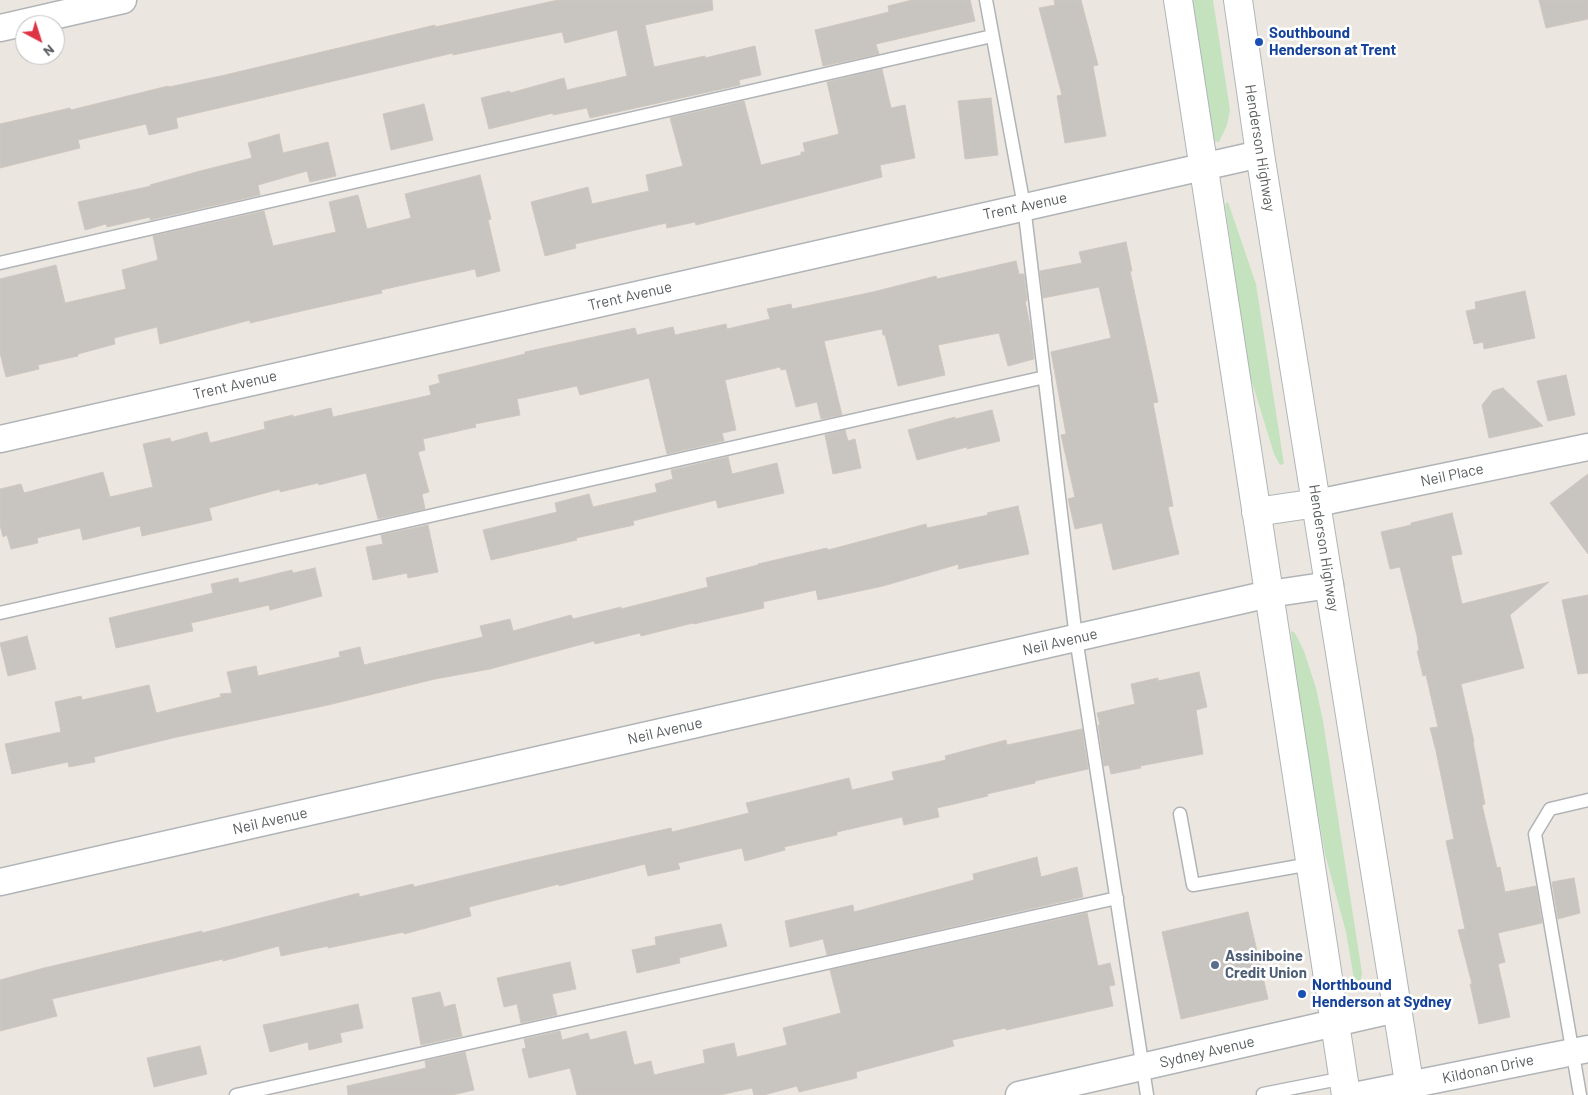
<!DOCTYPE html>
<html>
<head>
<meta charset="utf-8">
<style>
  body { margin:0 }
  #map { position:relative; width:1588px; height:1095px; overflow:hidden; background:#ebe7e0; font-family:Barlow,sans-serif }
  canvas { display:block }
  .north { position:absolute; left:15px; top:15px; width:50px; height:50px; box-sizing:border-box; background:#fff; border:1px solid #bdbfbf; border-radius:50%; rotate:140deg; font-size:14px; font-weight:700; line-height:20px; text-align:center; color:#595e60 }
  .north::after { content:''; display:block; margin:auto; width:18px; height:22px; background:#de3446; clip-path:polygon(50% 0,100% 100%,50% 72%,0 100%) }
</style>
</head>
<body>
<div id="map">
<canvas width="1588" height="1095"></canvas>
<div class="north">N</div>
</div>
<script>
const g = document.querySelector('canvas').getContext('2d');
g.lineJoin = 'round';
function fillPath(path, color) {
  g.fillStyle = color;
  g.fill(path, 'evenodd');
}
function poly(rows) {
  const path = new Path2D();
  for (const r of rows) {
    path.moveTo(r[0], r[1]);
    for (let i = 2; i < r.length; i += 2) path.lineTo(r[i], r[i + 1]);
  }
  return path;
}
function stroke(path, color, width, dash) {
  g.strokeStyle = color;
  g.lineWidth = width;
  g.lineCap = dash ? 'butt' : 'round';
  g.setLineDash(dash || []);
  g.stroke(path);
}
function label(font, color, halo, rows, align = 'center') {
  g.font = font + ' Barlow,sans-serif';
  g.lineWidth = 5;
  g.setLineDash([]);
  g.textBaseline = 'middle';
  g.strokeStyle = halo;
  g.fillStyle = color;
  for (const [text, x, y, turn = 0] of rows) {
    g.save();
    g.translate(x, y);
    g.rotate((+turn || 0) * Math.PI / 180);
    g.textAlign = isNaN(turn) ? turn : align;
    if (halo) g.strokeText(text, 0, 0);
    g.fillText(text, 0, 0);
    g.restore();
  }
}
const green = poly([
  [1192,0,1213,0,1230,110,1227,125,1219,142,1214,141],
  [1228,202,1256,284,1284,464,1280,465,1274,454,1248,369,1225,204],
  [1291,631,1295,633,1304,651,1316,688,1323,721,1362,973,1360,985,1355,985,1346,932,1325,854,1295,679]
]);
const building = poly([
  [558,0,712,0,713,10,645,25,654,67,705,56,705,58,755,46,761,75,739,80,740,85,590,118,587,108,553,115,553,113,489,129,481,98,510,91,510,93,564,78,567,90,627,76,617,30,565,43,562,32,453,55,453,53,176,118,178,128,149,135,146,124,78,140,80,148,0,168,0,124,70,108,71,110,168,86,169,87,225,75,435,25,435,27,558,0],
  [912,0,970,0,975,21,876,44,879,54,823,66,815,30,889,12,888,6,912,0],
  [1054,0,1081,0,1098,65,1093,66,1106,136,1065,143,1057,96,1062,95,1039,8,1055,5,1054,0],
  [1539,0,1588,0,1588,19,1546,28,1539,0],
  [882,69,891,108,905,105,915,158,880,165,882,177,696,225,695,222,667,228,666,223,575,244,576,248,545,256,531,202,588,187,592,204,649,191,646,175,683,166,670,118,744,101,761,165,801,155,801,152,805,152,803,143,839,134,827,82,882,69],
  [991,98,998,155,965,159,958,101,991,98],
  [424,104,433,140,391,150,383,114,424,104],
  [279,134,283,153,328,142,336,176,310,182,307,171,258,185,260,195,150,220,150,217,107,227,106,224,85,230,78,202,151,186,150,185,200,171,252,158,248,143,279,134],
  [480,175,491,219,488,220,500,271,477,277,475,269,381,290,382,293,306,310,250,323,250,320,160,344,157,327,114,338,115,344,78,354,78,356,38,365,39,369,6,377,0,353,0,279,56,265,65,303,126,289,122,270,158,260,153,236,264,211,273,246,336,232,329,202,358,195,367,229,411,218,405,194,480,175],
  [1126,242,1132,271,1130,271,1158,402,1153,403,1173,506,1168,507,1179,554,1113,570,1102,523,1075,529,1068,499,1075,497,1061,435,1066,434,1051,352,1111,338,1099,287,1043,298,1040,271,1082,263,1079,252,1126,242],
  [1016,261,1019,274,1024,274,1027,301,1025,301,1030,325,1034,359,1008,366,999,333,938,345,945,375,898,386,885,335,883,335,882,329,824,341,842,415,821,419,817,402,796,407,786,369,781,370,780,367,725,380,736,430,722,433,724,441,667,454,649,378,580,395,577,386,517,399,520,415,475,424,476,427,423,439,425,450,418,452,429,492,422,494,425,509,378,519,366,473,319,485,318,483,280,492,280,489,209,508,212,520,142,536,140,526,83,540,80,528,37,538,38,543,11,549,7,535,3,537,0,525,0,489,21,484,24,493,103,472,110,497,153,487,143,444,170,438,171,442,207,432,210,443,265,429,264,422,293,415,293,417,331,408,333,417,431,395,429,386,440,383,438,375,525,354,525,352,635,328,637,335,673,327,675,335,726,324,727,329,770,319,767,309,791,304,792,309,873,292,936,276,937,279,1016,261],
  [1525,291,1535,338,1484,349,1483,342,1474,344,1466,311,1476,309,1475,302,1525,291],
  [1566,375,1575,415,1548,421,1537,381,1566,375],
  [1503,388,1543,426,1489,438,1482,405,1493,391,1503,388],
  [992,410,1000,441,967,449,967,447,917,460,908,430,955,417,955,419,992,410],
  [845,430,848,441,855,439,861,468,833,474,825,435,845,430],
  [728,457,732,474,777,463,784,493,718,508,716,500,633,521,634,525,576,538,577,540,491,560,483,530,557,512,555,503,589,494,593,507,657,492,655,484,673,479,671,470,728,457],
  [1588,474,1588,554,1550,503,1588,474],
  [1018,506,1029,554,958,569,959,564,883,586,818,600,816,590,763,602,764,608,694,624,693,623,641,636,640,633,595,644,594,641,490,669,435,679,328,705,177,737,94,757,95,762,69,767,68,762,12,774,5,744,61,732,55,702,81,696,82,700,149,685,156,713,221,697,220,694,232,693,227,672,256,666,258,676,340,657,339,652,360,647,364,665,483,637,480,626,510,619,513,631,571,615,573,619,621,607,621,609,708,587,706,578,758,565,758,564,827,548,828,550,926,524,927,528,988,515,987,513,1018,506],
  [1452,513,1462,554,1451,556,1462,604,1549,582,1510,615,1524,668,1461,684,1474,742,1473,742,1485,804,1482,805,1497,868,1500,867,1505,892,1536,886,1542,923,1498,933,1505,962,1498,964,1510,1017,1479,1024,1470,984,1472,984,1458,930,1465,929,1446,841,1454,839,1436,751,1430,728,1438,727,1426,675,1423,676,1417,651,1419,651,1417,636,1400,567,1390,569,1381,532,1411,525,1411,523,1452,513],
  [428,525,438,572,408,578,407,573,373,580,366,547,383,544,381,535,428,525],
  [315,568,322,596,270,610,269,605,191,623,193,631,116,648,109,618,213,593,211,584,238,578,239,583,292,570,293,573,315,568],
  [1588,595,1588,673,1578,674,1562,600,1588,595],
  [27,636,36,669,8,676,0,643,27,636],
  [1199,672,1207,707,1196,710,1203,754,1140,766,1141,768,1111,774,1109,765,1104,766,1098,725,1100,725,1097,713,1135,704,1131,684,1158,678,1158,681,1199,672],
  [1082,729,1088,769,1035,781,1035,783,987,794,988,796,937,808,939,817,904,825,902,817,837,832,837,835,784,847,785,850,745,861,742,848,678,863,680,869,648,876,645,864,559,886,559,884,469,907,471,916,404,934,404,932,328,948,328,946,281,956,279,946,223,961,223,959,52,999,57,1016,0,1031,0,980,44,968,202,931,202,933,359,893,359,897,413,884,414,887,522,861,671,828,672,832,749,813,746,803,849,778,852,790,894,780,892,772,946,760,945,756,960,752,1006,740,1007,745,1082,729],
  [1037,857,1041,877,1077,867,1083,897,827,955,823,939,790,947,785,921,853,905,854,912,974,880,973,874,1037,857],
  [1574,878,1580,913,1558,919,1552,882,1574,878],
  [1248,912,1268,999,1181,1019,1162,932,1248,912],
  [1087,913,1098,966,1110,963,1115,985,1109,986,1113,1006,1006,1030,1006,1028,952,1040,954,1046,856,1072,857,1078,799,1092,797,1086,764,1095,754,1095,752,1088,720,1095,577,1095,570,1068,529,1078,522,1049,526,1048,524,1039,560,1031,562,1040,588,1033,590,1040,626,1031,634,1065,651,1061,654,1075,705,1063,703,1050,734,1043,737,1057,787,1045,783,1028,841,1013,830,970,1087,913],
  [721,924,727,946,679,958,680,963,637,973,632,950,656,945,655,937,721,924],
  [570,962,576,989,552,994,557,1015,521,1023,517,1004,504,1007,497,978,570,962],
  [440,992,444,1007,455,1004,462,1036,421,1045,412,998,440,992],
  [358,1004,363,1028,340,1033,342,1042,309,1050,308,1042,270,1052,263,1025,358,1004],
  [200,1046,207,1074,154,1087,147,1058,200,1046],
  [465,1052,474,1090,452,1095,348,1095,347,1086,426,1068,425,1061,465,1052]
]);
const service = poly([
  [986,0,1024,206,1076,638,1147,1095],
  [0,263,992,36],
  [0,613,1045,377],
  [1180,814,1193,885,1310,864],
  [1263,1094,1344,1078],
  [236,1095,1117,898],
  [1580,1095,1535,834,1550,809,1588,800]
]);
const minor = poly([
  [0,28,123,0],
  [0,439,1260,154],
  [1317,503,1588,447],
  [0,882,1269,594,1330,585],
  [1019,1095,1396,1009],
  [1359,1095,1588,1049]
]);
const secondary = poly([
  [1178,0,1346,1095],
  [1238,0,1260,154,1411,1095],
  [1256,512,1317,503]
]);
const markers = [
  [1259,42,5,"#1a4fb4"],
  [1215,965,5,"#5c6f8a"],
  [1302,994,5,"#1a4fb4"]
];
const transitNames = [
  ["Southbound",1269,33],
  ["Henderson at Trent",1269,50],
  ["Northbound",1312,985],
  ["Henderson at Sydney",1312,1002]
];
const streetNames = [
  ["Henderson Highway",1260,148,81],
  ["Trent Avenue",1025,206,-12],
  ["Trent Avenue",630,296,-13],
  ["Trent Avenue",235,385,-13],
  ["Neil Place",1452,475,-12],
  ["Henderson Highway",1324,548,81],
  ["Neil Avenue",1060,642,-13],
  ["Neil Avenue",665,731,-13],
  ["Neil Avenue",270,821,-13],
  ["Sydney Avenue",1207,1052,-13],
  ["Kildonan Drive",1488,1069,-12]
];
const serviceNames = [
  ["Assiniboine",1225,956],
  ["Credit Union",1225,973]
];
fillPath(green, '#c4e2be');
fillPath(building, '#c8c4c0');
stroke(building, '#cfc7bf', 1);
stroke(service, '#b1b4b7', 15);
stroke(minor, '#b1b4b7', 29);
stroke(secondary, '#b0b5b7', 30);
stroke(service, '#fff', 12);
stroke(minor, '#fff', 26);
stroke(secondary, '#fff', 28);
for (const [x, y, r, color] of markers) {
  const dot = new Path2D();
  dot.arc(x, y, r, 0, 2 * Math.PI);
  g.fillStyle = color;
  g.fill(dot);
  stroke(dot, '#fff', 2);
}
label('bold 15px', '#164399', '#fff', transitNames, 'left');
label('15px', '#595e60', '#fff', streetNames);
label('bold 15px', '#4e5e75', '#fff', serviceNames, 'left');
</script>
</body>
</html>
